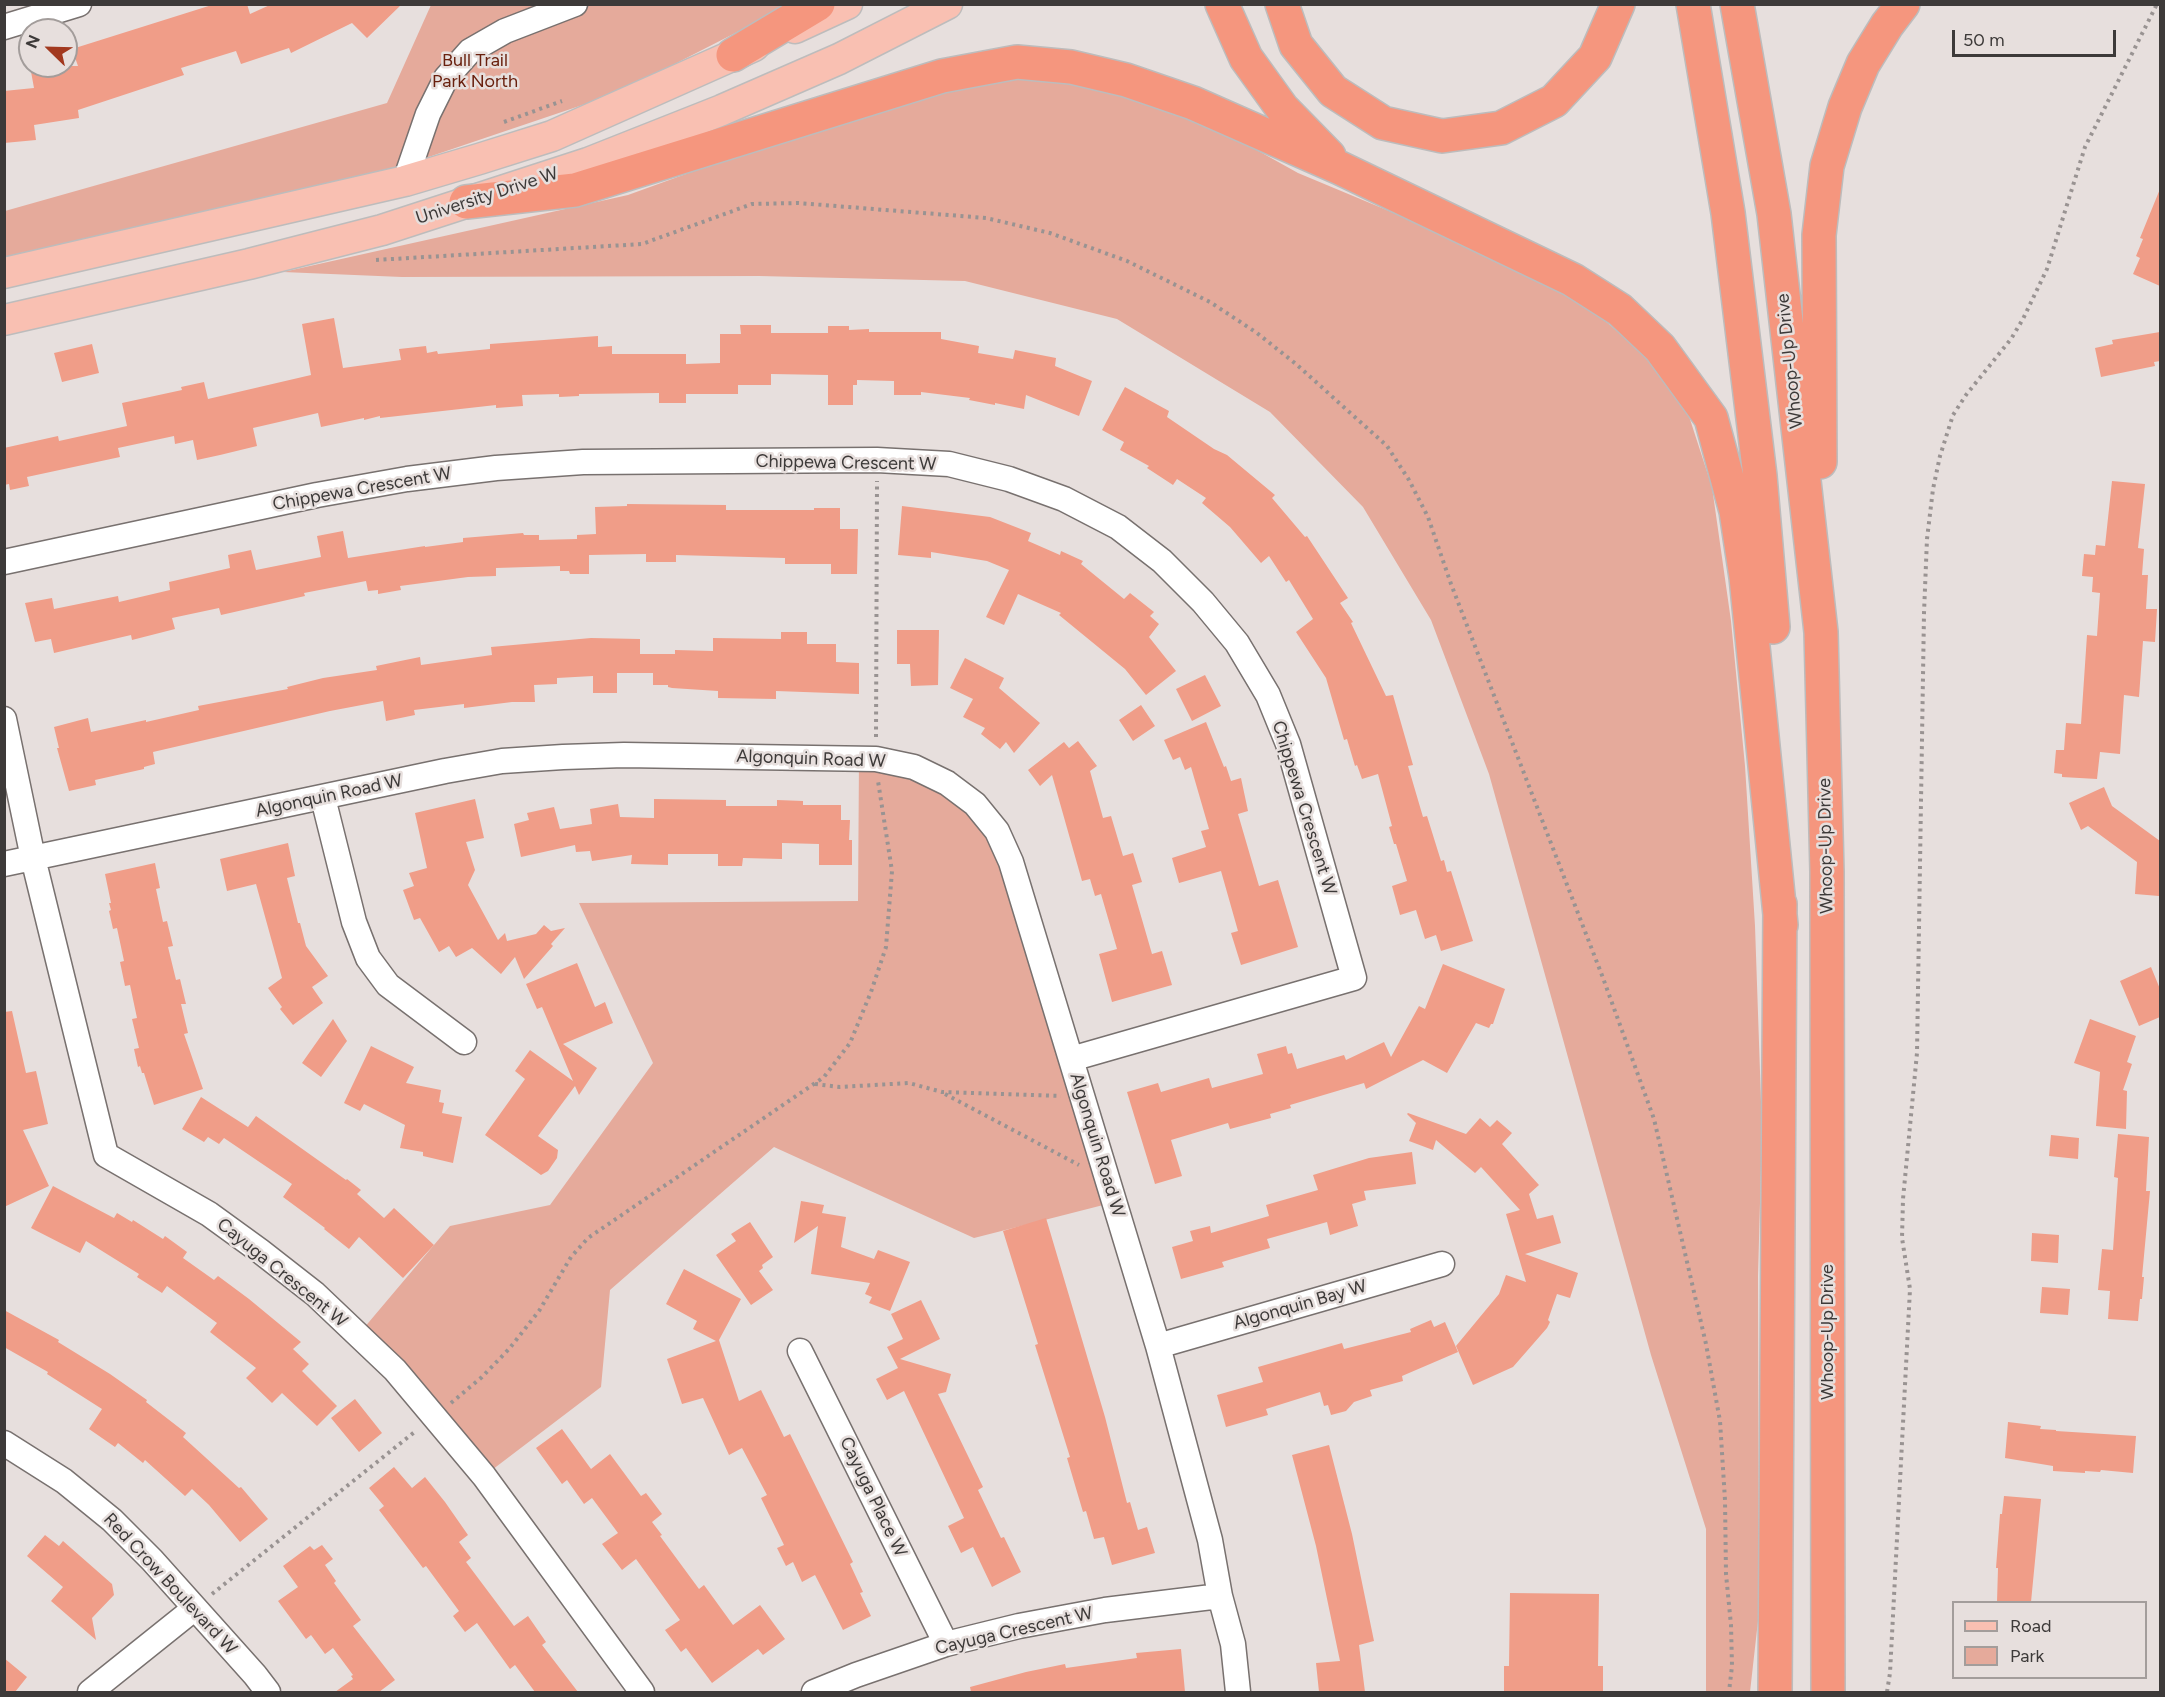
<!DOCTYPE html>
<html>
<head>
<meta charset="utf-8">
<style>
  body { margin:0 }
  #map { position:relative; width:2165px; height:1697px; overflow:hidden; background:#e7dfdd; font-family:Figtree,sans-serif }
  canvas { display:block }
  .frame { position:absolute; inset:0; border:6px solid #3d3a39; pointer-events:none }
  .legend { position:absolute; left:1952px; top:1601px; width:195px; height:78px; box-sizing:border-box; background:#e7dfdd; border:2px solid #a39d9b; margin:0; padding:8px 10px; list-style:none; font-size:18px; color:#3d3a39 }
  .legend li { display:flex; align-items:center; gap:12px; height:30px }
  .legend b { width:30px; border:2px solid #a39d9b }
  .north { position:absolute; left:18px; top:18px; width:60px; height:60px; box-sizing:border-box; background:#e7dfdd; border:2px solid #a39d9b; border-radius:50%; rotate:293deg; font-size:16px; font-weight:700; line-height:24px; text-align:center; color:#3d3a39 }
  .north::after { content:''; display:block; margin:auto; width:21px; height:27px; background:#a2391f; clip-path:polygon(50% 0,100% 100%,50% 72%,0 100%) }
  .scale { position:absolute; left:1952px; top:30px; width:164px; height:27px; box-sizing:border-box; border:3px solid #3d3a39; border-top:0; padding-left:8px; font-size:18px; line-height:21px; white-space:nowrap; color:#3d3a39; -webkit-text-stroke:4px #e7dfdd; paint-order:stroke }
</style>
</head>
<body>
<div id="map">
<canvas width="2165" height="1697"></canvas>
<div class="frame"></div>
<ul class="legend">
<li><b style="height:8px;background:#f9c0b2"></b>Road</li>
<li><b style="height:16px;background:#e5aa9b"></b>Park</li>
</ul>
<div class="north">N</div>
<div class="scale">50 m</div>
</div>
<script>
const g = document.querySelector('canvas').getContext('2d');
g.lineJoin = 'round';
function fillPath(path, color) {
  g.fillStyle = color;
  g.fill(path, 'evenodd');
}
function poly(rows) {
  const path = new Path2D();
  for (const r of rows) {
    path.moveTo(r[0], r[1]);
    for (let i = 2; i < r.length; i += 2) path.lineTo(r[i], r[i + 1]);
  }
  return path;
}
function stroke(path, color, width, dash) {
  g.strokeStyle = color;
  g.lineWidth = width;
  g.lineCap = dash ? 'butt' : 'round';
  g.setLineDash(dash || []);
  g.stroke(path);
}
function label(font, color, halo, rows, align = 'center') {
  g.font = font + ' Figtree,sans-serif';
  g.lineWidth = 5;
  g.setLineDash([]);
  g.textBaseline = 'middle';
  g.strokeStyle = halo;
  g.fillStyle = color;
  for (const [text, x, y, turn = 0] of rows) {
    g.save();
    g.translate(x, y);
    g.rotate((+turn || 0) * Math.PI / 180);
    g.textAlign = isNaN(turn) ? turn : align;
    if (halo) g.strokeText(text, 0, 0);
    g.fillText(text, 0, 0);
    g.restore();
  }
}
const green = poly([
  [431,5,790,5,618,93,399,167,5,273,5,211,387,103],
  [1020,78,1053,79,1143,101,1188,119,1237,139,1298,173,1401,216,1550,285,1591,309,1642,352,1686,407,1712,487,1731,621,1745,766,1755,926,1762,1130,1758,1276,1759,1612,1750,1692,1706,1692,1706,1529,1651,1355,1489,774,1431,620,1363,507,1270,412,1117,319,965,281,759,276,402,277,283,272,628,195,741,154,920,94],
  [859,759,914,767,997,830,1115,1202,974,1238,774,1147,610,1290,601,1387,484,1476,358,1335,450,1226,550,1205,653,1063,579,903,858,901]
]);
const building = poly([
  [215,4,247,4,250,14,272,4,402,4,367,38,352,23,291,53,289,48,241,64,236,51,181,68,184,75,78,110,79,118,34,125,36,140,4,143,4,91,34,88,30,66,78,66,72,49],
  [2160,189,2160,286,2133,274,2140,258,2136,256,2143,239,2140,238],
  [334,318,343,368,401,360,399,349,426,346,427,353,437,351,438,354,490,349,490,344,598,336,598,347,612,346,612,354,686,354,686,364,720,363,720,334,741,334,740,325,771,325,771,333,828,333,828,326,849,326,849,330,869,329,869,332,941,332,941,339,979,346,978,353,1013,359,1015,350,1056,358,1055,366,1092,381,1079,416,1026,395,1024,409,995,403,995,405,969,400,970,398,921,392,921,395,894,395,894,381,857,380,857,385,853,385,853,405,828,405,828,375,771,374,771,385,738,385,738,394,686,394,686,403,659,403,659,393,579,394,579,396,559,397,559,394,522,395,523,406,496,408,496,405,380,418,380,416,364,420,364,418,321,427,318,413,253,428,257,446,220,455,197,460,193,440,175,444,174,436,118,448,120,457,27,477,29,486,10,490,9,484,4,485,4,448,58,436,59,441,127,426,122,403,182,390,181,387,204,382,208,399,311,375,302,324],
  [2160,332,2160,361,2154,362,2155,366,2101,377,2095,348,2113,344,2112,340],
  [92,344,99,373,62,382,54,353],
  [1125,387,1169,411,1167,417,1214,449,1227,455,1275,495,1272,498,1305,537,1307,536,1348,598,1340,603,1353,622,1351,623,1386,696,1393,695,1413,765,1408,766,1423,817,1427,816,1441,861,1444,860,1447,872,1451,871,1473,941,1441,951,1436,935,1425,939,1416,910,1400,915,1392,886,1407,881,1396,844,1394,844,1389,827,1392,826,1378,774,1362,779,1357,765,1355,766,1347,739,1344,740,1326,678,1296,632,1313,619,1289,580,1286,582,1269,556,1261,563,1230,527,1202,503,1206,498,1177,479,1173,485,1147,468,1149,466,1120,450,1124,442,1102,430],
  [2112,481,2145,484,2138,548,2144,549,2142,575,2148,575,2146,609,2157,609,2155,642,2143,641,2139,697,2124,695,2120,754,2100,752,2097,779,2062,777,2062,774,2054,773,2056,750,2064,750,2066,723,2081,724,2087,635,2097,636,2100,593,2092,592,2093,577,2082,576,2084,554,2095,555,2096,545,2105,546],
  [627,504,726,505,726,510,814,510,814,508,840,508,840,529,858,529,857,574,831,574,831,564,785,564,785,558,676,555,676,562,646,562,646,554,589,555,589,574,570,574,569,571,560,571,560,566,496,568,496,576,468,577,400,586,401,590,378,594,378,590,368,591,366,581,304,593,305,596,221,615,219,608,172,618,175,629,132,640,131,635,54,653,51,639,35,642,25,603,52,598,54,609,118,596,119,602,170,590,169,582,230,568,228,555,251,550,256,570,321,557,317,536,343,531,348,558,425,546,425,547,463,542,463,538,523,533,524,535,539,535,539,540,577,539,577,535,596,534,595,507,627,506],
  [902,506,990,517,1031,533,1028,541,1060,555,1061,551,1083,561,1081,564,1124,599,1130,593,1154,612,1150,616,1159,624,1149,637,1176,671,1146,695,1125,669,1059,615,1061,613,1018,594,1004,625,986,617,1009,570,987,561,931,552,931,558,898,555],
  [897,630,939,630,938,685,911,686,910,664,897,664],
  [781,632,807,632,807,644,836,644,836,662,859,663,859,694,776,691,776,699,718,698,718,691,672,688,668,687,668,685,653,685,653,673,617,673,617,693,593,693,593,676,557,678,557,684,534,685,535,702,512,702,464,708,464,704,414,710,415,715,386,721,383,701,330,711,153,752,155,764,144,767,144,769,95,780,96,785,69,791,57,748,59,748,54,727,88,718,91,732,146,720,146,722,199,710,198,706,288,689,287,687,323,678,377,670,376,666,420,657,421,665,492,655,491,647,591,638,640,639,640,654,675,654,675,650,713,651,713,638,781,639],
  [965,658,1004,678,999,688,1040,723,1014,753,1006,742,1000,749,981,734,985,728,963,717,973,699,950,688],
  [1205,675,1221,706,1192,721,1176,689],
  [1141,705,1155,726,1133,741,1119,720],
  [1206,722,1224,767,1226,766,1231,781,1241,778,1248,811,1238,814,1259,886,1278,880,1298,947,1241,965,1231,933,1238,931,1221,871,1179,883,1172,858,1206,847,1201,831,1209,829,1191,767,1185,770,1180,757,1173,760,1164,740],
  [1078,741,1097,766,1090,771,1103,818,1111,816,1123,856,1133,853,1142,882,1132,885,1152,954,1162,951,1172,985,1112,1002,1099,954,1117,949,1101,894,1095,896,1090,879,1082,881,1052,775,1040,786,1028,770,1064,742,1069,748],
  [2104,787,2112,806,2160,841,2159,896,2135,894,2137,862,2088,826,2081,830,2069,803],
  [475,799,484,838,466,842,475,870,468,885,498,940,505,933,507,941,536,934,544,925,551,931,565,928,551,944,553,946,524,979,515,957,501,974,472,948,456,957,449,946,439,952,420,918,414,920,403,890,414,886,409,873,427,868,415,813],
  [654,799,726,800,726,806,777,806,777,800,803,801,803,805,841,805,841,820,850,820,849,840,852,840,852,865,819,865,819,844,782,843,782,859,743,858,742,866,718,866,718,854,668,854,668,865,631,864,632,855,592,861,590,851,576,852,575,845,521,857,514,824,529,820,527,813,554,807,560,829,592,824,590,809,618,804,620,817,654,818],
  [288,843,295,876,287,878,298,923,300,923,306,946,328,976,312,987,323,1003,293,1025,280,1009,282,1007,268,988,282,978,256,884,227,891,220,859],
  [155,863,160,888,156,889,163,922,167,921,173,946,168,947,176,980,180,979,186,1004,181,1004,188,1033,184,1034,203,1089,154,1105,144,1073,142,1073,140,1066,138,1067,134,1049,139,1048,132,1019,137,1018,130,985,125,986,120,962,124,961,117,928,113,929,109,911,111,910,109,903,111,903,105,874],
  [577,963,595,1007,605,1002,613,1023,563,1044,597,1068,579,1095,575,1086,538,1136,558,1150,557,1158,548,1171,541,1175,485,1135,525,1079,515,1071,530,1050,573,1081,542,1007,537,1009,526,984],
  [1443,964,1505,989,1493,1024,1491,1024,1489,1028,1476,1023,1447,1073,1423,1060,1366,1089,1364,1083,1290,1105,1291,1108,1270,1114,1271,1118,1230,1129,1228,1123,1171,1140,1182,1176,1155,1184,1127,1092,1158,1083,1161,1092,1209,1078,1212,1088,1263,1074,1257,1054,1286,1046,1288,1054,1292,1053,1297,1069,1344,1055,1346,1060,1384,1042,1391,1057,1419,1006,1425,1009],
  [2151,967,2160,989,2160,1017,2139,1026,2120,981],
  [12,1011,26,1073,36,1071,48,1124,23,1130,49,1186,4,1207,4,1012],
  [333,1019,347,1041,321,1077,302,1063],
  [2090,1019,2136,1036,2127,1062,2132,1064,2123,1090,2127,1091,2126,1129,2096,1126,2100,1072,2074,1063],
  [371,1046,414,1067,406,1083,441,1090,439,1102,444,1103,442,1113,462,1117,453,1163,423,1156,423,1152,400,1148,405,1125,364,1104,360,1111,344,1103],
  [201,1097,248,1127,256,1116,346,1180,347,1179,361,1190,357,1194,384,1218,394,1208,434,1245,403,1278,359,1237,349,1249,324,1229,325,1228,283,1197,292,1184,224,1138,219,1144,208,1137,204,1142,182,1129],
  [1408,1113,1466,1134,1480,1118,1490,1127,1497,1120,1512,1133,1502,1144,1539,1185,1529,1194,1537,1219,1553,1215,1561,1243,1525,1254,1578,1273,1570,1298,1557,1294,1548,1320,1550,1322,1547,1328,1513,1367,1473,1385,1456,1346,1499,1294,1506,1275,1526,1282,1506,1214,1520,1210,1481,1167,1475,1173,1436,1140,1433,1150,1409,1141,1416,1123,1407,1114],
  [2118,1134,2149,1137,2146,1191,2150,1191,2142,1277,2144,1277,2142,1299,2140,1299,2138,1321,2108,1319,2110,1291,2098,1290,2102,1249,2113,1250,2118,1178,2114,1177],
  [2051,1135,2079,1138,2078,1159,2049,1156],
  [1412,1152,1416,1184,1364,1191,1366,1200,1352,1204,1358,1226,1330,1235,1327,1222,1267,1239,1270,1248,1222,1262,1224,1267,1181,1279,1172,1247,1193,1241,1190,1231,1210,1226,1211,1233,1269,1216,1266,1205,1318,1190,1313,1175,1369,1158],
  [53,1186,114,1218,117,1213,132,1222,133,1220,163,1239,165,1236,187,1252,183,1258,214,1280,218,1276,249,1299,301,1342,293,1349,309,1364,302,1371,337,1406,317,1426,282,1393,272,1403,246,1378,256,1368,210,1332,217,1323,167,1286,162,1293,137,1277,139,1274,86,1241,80,1253,31,1228],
  [801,1201,824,1205,822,1213,846,1217,841,1247,874,1259,878,1250,910,1262,890,1311,869,1303,872,1297,865,1294,870,1283,811,1274,818,1226,794,1243],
  [1046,1218,1105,1417,1127,1503,1130,1502,1138,1530,1147,1527,1155,1553,1112,1565,1104,1537,1094,1539,1086,1511,1083,1512,1067,1458,1070,1457,1035,1345,1038,1344,1003,1231],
  [750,1222,773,1257,762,1265,763,1268,759,1271,773,1290,751,1305,716,1255,736,1241,731,1234],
  [2032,1233,2059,1235,2058,1263,2031,1261],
  [684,1269,741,1299,719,1340,739,1401,761,1390,784,1437,790,1434,853,1562,850,1564,863,1592,860,1593,871,1616,843,1630,815,1575,802,1582,793,1562,786,1566,777,1548,784,1545,761,1498,767,1495,742,1448,729,1455,703,1398,682,1404,667,1359,716,1341,693,1329,697,1321,666,1304],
  [2042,1287,2070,1289,2068,1315,2040,1313],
  [921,1300,940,1339,900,1359,951,1374,946,1392,938,1394,983,1487,978,1490,1001,1538,1004,1537,1021,1572,992,1587,973,1547,961,1553,948,1526,964,1518,904,1391,887,1400,876,1379,898,1368,887,1347,903,1339,891,1314],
  [4,1310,59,1340,58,1342,110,1374,147,1400,146,1402,186,1433,183,1437,239,1488,241,1487,268,1519,240,1542,209,1505,192,1489,185,1496,145,1460,143,1463,118,1443,115,1447,89,1429,102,1409,47,1374,48,1372,4,1347],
  [1431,1320,1434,1327,1445,1322,1458,1352,1402,1376,1403,1381,1370,1390,1372,1396,1354,1402,1346,1411,1331,1415,1328,1405,1324,1406,1320,1392,1266,1409,1268,1415,1226,1427,1217,1395,1263,1382,1258,1367,1342,1343,1344,1349,1411,1332,1410,1329],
  [355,1399,382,1433,359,1452,331,1418],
  [2008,1422,2041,1426,2040,1429,2056,1430,2056,1431,2136,1436,2133,1473,2101,1470,2100,1472,2085,1471,2085,1473,2053,1471,2053,1466,2005,1458],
  [562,1429,591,1469,610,1454,641,1496,646,1493,662,1514,652,1522,662,1535,660,1536,699,1589,704,1585,733,1625,760,1605,785,1639,763,1655,758,1649,712,1683,686,1648,681,1652,665,1630,680,1620,636,1559,622,1570,602,1544,618,1533,592,1498,584,1504,567,1480,562,1484,536,1448],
  [1329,1445,1352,1534,1374,1641,1359,1645,1365,1692,1319,1692,1316,1663,1340,1661,1316,1546,1292,1455],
  [394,1467,412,1488,425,1477,445,1502,468,1535,459,1542,471,1558,466,1562,514,1626,528,1616,546,1642,542,1645,578,1692,535,1692,515,1665,510,1669,477,1623,465,1632,453,1616,459,1611,426,1566,423,1568,379,1510,384,1506,369,1488],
  [2004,1496,2041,1499,2031,1602,1997,1602,1998,1568,1996,1568,2000,1514,2002,1514],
  [45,1535,59,1546,63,1541,112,1584,114,1595,92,1618,96,1640,51,1601,63,1587,27,1556],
  [322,1545,333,1559,325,1565,336,1581,334,1583,361,1620,353,1626,395,1680,379,1692,335,1692,353,1679,351,1676,353,1675,333,1648,325,1654,311,1635,306,1639,278,1601,298,1587,283,1566,310,1546,314,1550],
  [1510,1593,1599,1594,1598,1666,1603,1666,1603,1692,1504,1692,1504,1666,1509,1666],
  [1181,1649,1185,1692,971,1692,970,1687,1026,1672,1065,1664,1066,1668,1137,1658,1136,1653],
  [4,1658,27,1677,15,1692,4,1692]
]);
const path = poly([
  [504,122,562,101],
  [376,260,642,244,752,204,798,203,986,218,1050,233,1127,261,1210,302,1257,333,1296,364,1387,446,1409,480,1428,517,1451,584,1603,978,1654,1119,1706,1344,1720,1421,1725,1500,1726,1574,1731,1625,1732,1666,1729,1692],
  [876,737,877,481],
  [815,1084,840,1087,909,1083,942,1092,1061,1096],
  [945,1094,1079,1165],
  [451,1403,482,1377,509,1349,539,1311,571,1257,588,1238,824,1077,850,1043,871,992,886,947,892,871,878,781],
  [212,1594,417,1430],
  [1887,1692,1890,1673,1910,1289,1902,1238,1903,1199,1917,1053,1924,613,1927,539,1933,489,1940,456,1953,415,1966,395,2011,339,2023,319,2047,269,2085,147,2157,4]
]);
const minor = poly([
  [4,27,79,4],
  [405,181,428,114,446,78,470,51,505,31,575,4],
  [4,562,317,495,407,479,496,468,583,462,877,460,949,464,1009,479,1064,499,1118,527,1162,561,1203,602,1237,643,1268,695,1288,744,1354,978,1071,1059],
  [4,719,33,858,106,1155,209,1214,260,1251,315,1294,395,1370,484,1476,642,1692],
  [323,798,354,922,368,958,388,985,464,1042],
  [4,864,445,771,502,761,563,757,624,755,876,759,914,767,947,783,975,804,997,831,1011,862,1158,1346,1210,1540,1220,1596,1233,1644,1238,1692],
  [1158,1346,1442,1264],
  [800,1351,946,1644],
  [4,1443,64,1481,112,1520,152,1560,255,1675,268,1692],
  [90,1692,195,1608],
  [814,1692,856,1675,946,1644,1019,1626,1105,1610,1220,1596]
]);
const major = poly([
  [795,28,847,4],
  [4,273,405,181,479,159,552,136,754,46],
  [4,320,249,264,382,230,588,163,722,110,839,59,947,4]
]);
const highway = poly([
  [1222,4,1246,58,1282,108,1329,156],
  [1282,4,1296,45,1333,91,1383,123,1442,136,1501,128,1554,101,1595,57,1618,4],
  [1693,4,1728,213,1760,476,1773,627],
  [1737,4,1774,214,1821,632,1827,872,1828,1692],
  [733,55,818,4],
  [466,202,575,190,942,76,1017,62,1071,67,1126,80,1193,103,1340,168,1573,280,1620,310,1660,348,1711,418,1736,511,1746,577,1781,925],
  [1820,462,1819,235,1827,166,1845,107,1863,64,1887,25,1903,4],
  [1775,1692,1780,904]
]);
const parkNames = [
  ["Bull Trail",475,61],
  ["Park North",475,82]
];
const streetNames = [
  ["University Drive W",487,196,-18],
  ["Whoop-Up Drive",1790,361,-96],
  ["Chippewa Crescent W",846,463,1],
  ["Chippewa Crescent W",362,489,-10],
  ["Algonquin Road W",811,759,2],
  ["Algonquin Road W",329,796,-12],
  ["Chippewa Crescent W",1304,808,73],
  ["Whoop-Up Drive",1826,846,-91],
  ["Algonquin Road W",1097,1145,73],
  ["Cayuga Crescent W",282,1273,39],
  ["Algonquin Bay W",1300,1305,-16],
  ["Whoop-Up Drive",1828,1332,-90],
  ["Cayuga Place W",873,1497,64],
  ["Red Crow Boulevard W",170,1584,47],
  ["Cayuga Crescent W",1014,1631,-13]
];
fillPath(green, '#e5aa9b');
fillPath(building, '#f09d88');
stroke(minor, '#78716f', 27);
stroke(major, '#bdbcbc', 33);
stroke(highway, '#bdbcbc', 36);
stroke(path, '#999392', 4, [3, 4.5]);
stroke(minor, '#fff', 24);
stroke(major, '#f9c0b2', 30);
stroke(highway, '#f5967e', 33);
label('18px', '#69200e', '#e7dfdd', parkNames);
label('18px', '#3d3a39', '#e7dfdd', streetNames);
</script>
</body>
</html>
